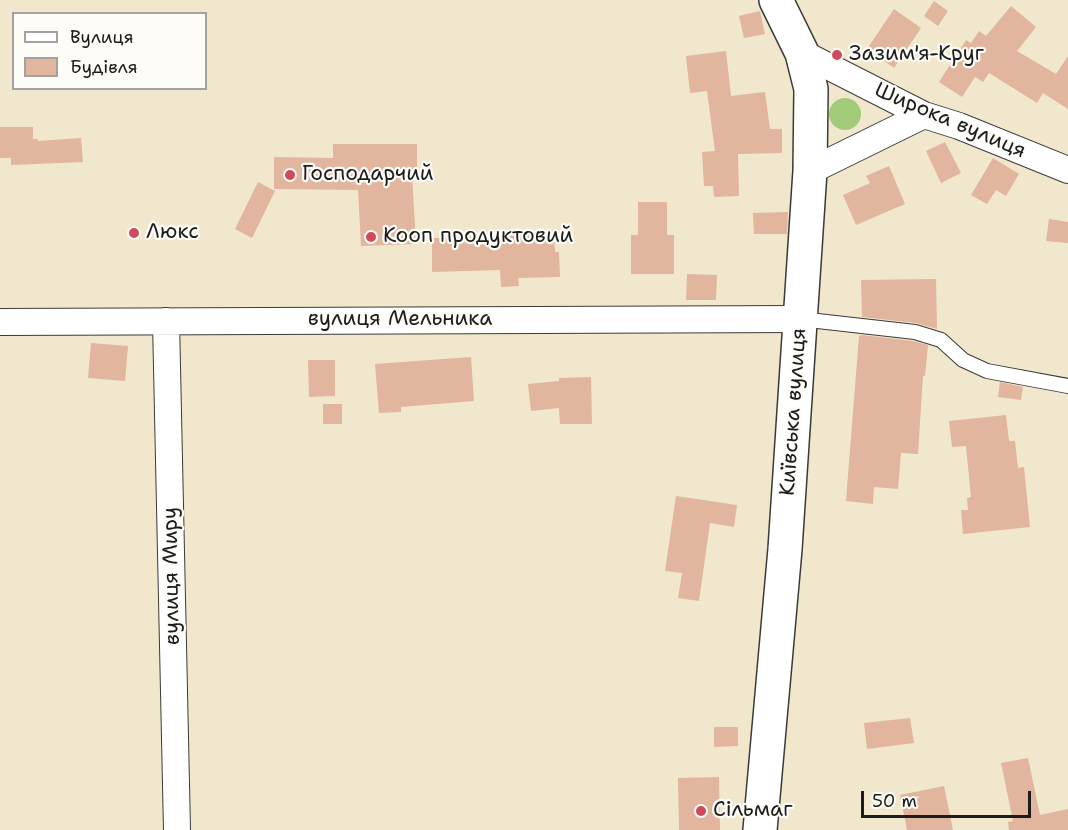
<!DOCTYPE html>
<html>
<head>
<meta charset="utf-8">
<style>
  body { margin:0 }
  #map { position:relative; width:1068px; height:830px; overflow:hidden; background:#f0e7cd; font-family:"Shantell Sans",sans-serif }
  canvas { display:block }
  .legend { position:absolute; left:12px; top:12px; width:195px; height:78px; box-sizing:border-box; background:#fdfcf7; border:2px solid #a3a29f; margin:0; padding:8px 10px; list-style:none; font-size:18px; color:#1c1c1c }
  .legend li { display:flex; align-items:center; gap:12px; height:30px }
  .legend b { width:30px; border:2px solid #a3a29f }
  .scale { position:absolute; left:861px; top:791px; width:170px; height:27px; box-sizing:border-box; border:3px solid #1c1c1c; border-top:0; padding-left:8px; font-size:18px; line-height:21px; white-space:nowrap; color:#1c1c1c; -webkit-text-stroke:4px #fdfcf7; paint-order:stroke }
</style>
</head>
<body>
<div id="map">
<canvas width="1068" height="830"></canvas>
<ul class="legend">
<li><b style="height:8px;background:#fff"></b>Вулиця</li>
<li><b style="height:16px;background:#e1b59e"></b>Будівля</li>
</ul>
<div class="scale">50 m</div>
</div>
<script>
const g = document.querySelector('canvas').getContext('2d');
g.lineJoin = 'round';
function fillPath(path, color) {
  g.fillStyle = color;
  g.fill(path, 'evenodd');
}
function poly(rows) {
  const path = new Path2D();
  for (const r of rows) {
    if (r.length === 3) {
      path.moveTo(r[0] + r[2], r[1]);
      path.arc(r[0], r[1], r[2], 0, 2 * Math.PI);
      continue;
    }
    path.moveTo(r[0], r[1]);
    for (let i = 2; i < r.length; i += 2) path.lineTo(r[i], r[i + 1]);
  }
  return path;
}
function stroke(path, color, width, dash) {
  g.strokeStyle = color;
  g.lineWidth = width;
  g.lineCap = dash ? 'butt' : 'round';
  g.setLineDash(dash || []);
  g.stroke(path);
}
function label(font, color, halo, rows, align = 'center') {
  g.font = font + ' "Shantell Sans",sans-serif';
  g.lineWidth = 4.5;
  g.setLineDash([]);
  g.textBaseline = 'middle';
  g.strokeStyle = halo;
  g.fillStyle = color;
  for (const [text, x, y, turn = 0] of rows) {
    g.save();
    g.translate(x, y);
    g.rotate((+turn || 0) * Math.PI / 180);
    g.textAlign = isNaN(turn) ? turn : align;
    if (halo) g.strokeText(text, 0, 0);
    g.fillText(text, 0, 0);
    g.restore();
  }
}
const green = poly([
  [845,114,16]
]);
const building = poly([
  [934,1,948,11,938,26,924,16],
  [1011,6,1036,27,1017,51,1056,74,1068,56,1068,109,1043,93,1037,103,989,73,983,82,975,77,962,97,939,82,966,40,971,43,979,31,986,36],
  [894,9,921,28,894,68,867,49],
  [760,11,765,34,744,38,739,16],
  [726,51,731,96,765,92,770,129,782,129,782,153,738,154,739,196,714,197,713,186,704,186,702,152,715,151,707,91,690,93,686,56],
  [0,127,33,127,33,139,38,139,38,141,81,138,83,162,11,165,11,158,0,158],
  [945,142,961,173,941,183,926,151],
  [333,144,417,144,417,174,412,174,416,244,361,246,358,190,274,189,274,157,333,158],
  [993,158,1019,174,1006,196,996,190,987,204,971,195],
  [889,166,905,204,856,225,843,195,870,183,866,176],
  [258,182,275,191,252,238,235,229],
  [638,202,667,202,667,235,674,235,674,274,631,274,631,235,638,235],
  [788,212,787,234,754,234,753,213],
  [1049,219,1068,222,1068,243,1046,241],
  [554,234,555,252,559,252,560,277,518,278,519,286,501,287,500,270,432,272,432,238],
  [687,274,717,275,716,300,686,300],
  [936,279,937,329,916,323,862,317,861,280],
  [862,335,913,341,928,345,925,376,923,376,918,454,901,453,898,489,874,487,873,504,846,501,859,336],
  [91,343,128,346,125,381,88,378],
  [471,357,474,401,401,407,401,412,379,413,375,364],
  [308,360,335,360,335,396,309,397],
  [591,377,592,424,560,424,559,408,531,411,528,384,559,381,559,378],
  [1000,382,1023,387,1021,400,998,397],
  [323,404,342,404,342,424,323,424],
  [1006,415,1009,441,1015,441,1018,468,1024,467,1030,527,963,534,961,510,968,510,967,498,971,497,966,446,952,447,949,421],
  [676,496,737,505,734,527,710,523,699,601,678,598,682,573,665,571],
  [910,718,914,743,867,749,864,723],
  [714,727,738,727,738,746,714,747],
  [1028,758,1040,815,1068,809,1068,830,1009,830,1008,822,1013,821,1001,763],
  [719,777,720,830,679,830,678,778],
  [944,786,953,830,907,830,900,795]
]);
const service = poly([
  [800,319,915,332,941,340,963,360,987,371,1068,386]
]);
const minor = poly([
  [802,53,924,115,959,126,1068,170],
  [810,171,924,115],
  [166,321,177,830],
  [0,322,800,319]
]);
const tertiary = poly([
  [760,830,785,549,810,171,811,89,802,53,776,0]
]);
const markers = [
  [837,55,6,"#d1495b"],
  [290,175,6,"#d1495b"],
  [134,233,6,"#d1495b"],
  [371,237,6,"#d1495b"],
  [701,811,6,"#d1495b"]
];
const poiNames = [
  ["Зазим'я-Круг",849,55],
  ["Господарчий",302,175],
  ["Люкс",146,233],
  ["Кооп продуктовий",383,237],
  ["Сільмаг",713,811]
];
const streetNames = [
  ["Широка вулиця",950,121,23],
  ["вулиця Мельника",400,320],
  ["Київська вулиця",794,412,-86],
  ["вулиця Миру",172,576,-91]
];
fillPath(green, '#a1cb78');
fillPath(building, '#e1b59e');
stroke(service, '#3c3a37', 16);
stroke(minor, '#3c3a37', 28);
stroke(tertiary, '#3c3a37', 36);
stroke(service, '#fff', 14);
stroke(minor, '#fff', 26);
stroke(tertiary, '#fff', 33);
for (const [x, y, r, color] of markers) {
  const dot = new Path2D();
  dot.arc(x, y, r, 0, 2 * Math.PI);
  g.fillStyle = color;
  g.fill(dot);
  stroke(dot, '#fdfcf7', 2);
}
label('21px', '#1c1c1c', '#fdfcf7', poiNames, 'left');
label('21px', '#1c1c1c', '#fdfcf7', streetNames);
</script>
</body>
</html>
